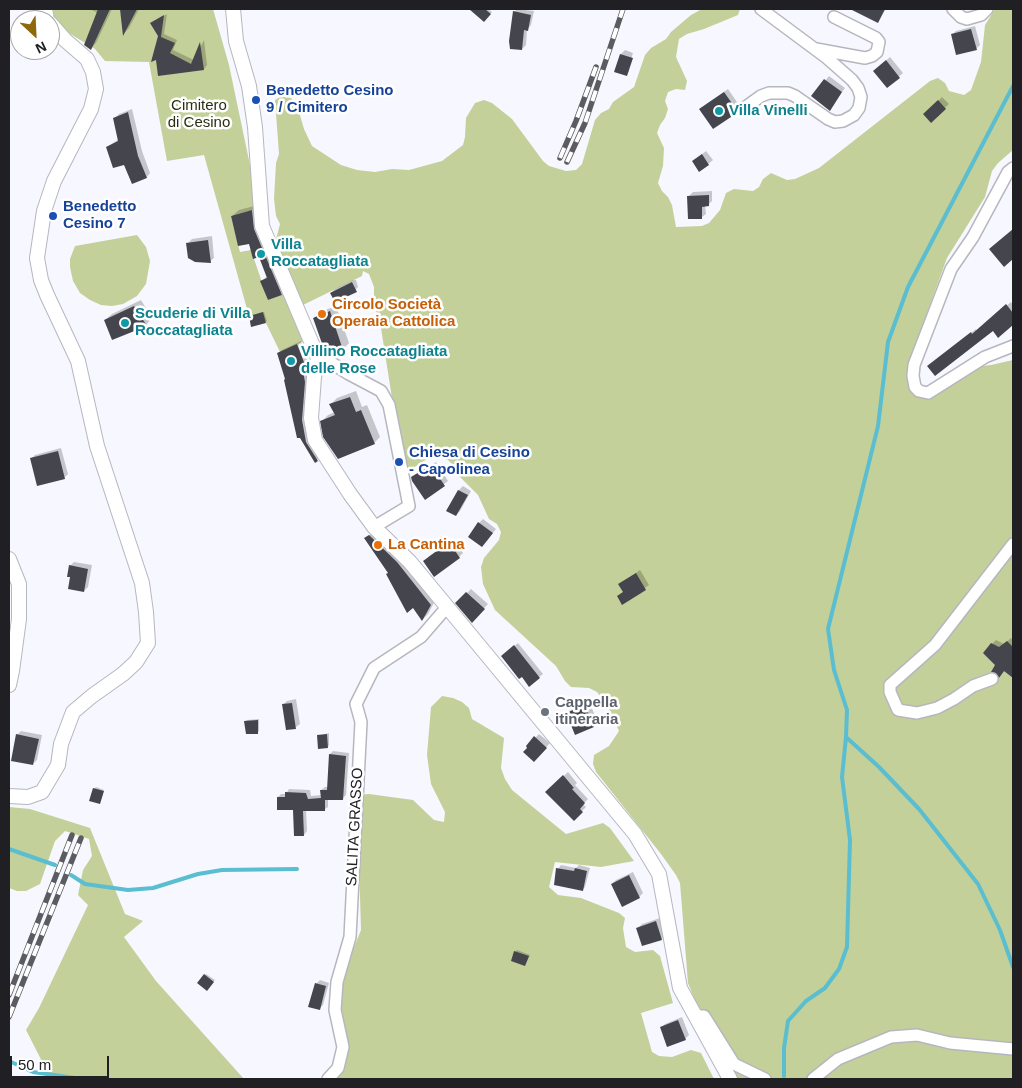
<!DOCTYPE html>
<html>
<head>
<meta charset="utf-8">
<style>
  body { margin:0 }
  #map { position:relative; width:1022px; height:1088px; overflow:hidden; background:#f7f7ff; font-family:Helvetica,sans-serif }
  canvas { display:block }
  .frame { position:absolute; inset:0; border:10px solid #202024; pointer-events:none }
  .north { position:absolute; left:10px; top:10px; width:50px; height:50px; box-sizing:border-box; background:#fff; border:1px solid #a6a6a7; border-radius:50%; rotate:155deg; font-size:14px; font-weight:700; line-height:20px; text-align:center; color:#202024 }
  .north::after { content:''; display:block; margin:auto; width:18px; height:22px; background:#8e680c; clip-path:polygon(50% 0,100% 100%,50% 72%,0 100%) }
  .scale { position:absolute; left:10px; top:1056px; width:99px; height:22px; box-sizing:border-box; border:2px solid #202024; border-top:0; padding-left:6px; font-size:15px; line-height:18px; white-space:nowrap; color:#202024; -webkit-text-stroke:4px #fff; paint-order:stroke }
</style>
</head>
<body>
<div id="map">
<canvas width="1022" height="1088"></canvas>
<div class="frame"></div>
<div class="north">N</div>
<div class="scale">50 m</div>
</div>
<script>
const g = document.querySelector('canvas').getContext('2d');
g.lineJoin = 'round';
function fillPath(path, color) {
  g.fillStyle = color;
  g.fill(path, 'evenodd');
}
function poly(rows) {
  const path = new Path2D();
  for (const r of rows) {
    path.moveTo(r[0], r[1]);
    for (let i = 2; i < r.length; i += 2) path.lineTo(r[i], r[i + 1]);
  }
  return path;
}
function stroke(path, color, width, dash) {
  g.strokeStyle = color;
  g.lineWidth = width;
  g.lineCap = dash ? 'butt' : 'round';
  g.setLineDash(dash || []);
  g.stroke(path);
}
function label(font, color, halo, rows, align = 'center') {
  g.font = font + ' Helvetica,sans-serif';
  g.lineWidth = 5;
  g.setLineDash([]);
  g.textBaseline = 'middle';
  g.strokeStyle = halo;
  g.fillStyle = color;
  for (const [text, x, y, turn = 0] of rows) {
    g.save();
    g.translate(x, y);
    g.rotate((+turn || 0) * Math.PI / 180);
    g.textAlign = isNaN(turn) ? turn : align;
    if (halo) g.strokeText(text, 0, 0);
    g.fillText(text, 0, 0);
    g.restore();
  }
}
const green = poly([
  [53,9,213,9,229,65,259,208,231,216,240,252,251,250,268,300,287,293,308,339,280,352,266,323,263,313,249,316,204,155,167,161,149,62,105,61,95,49,59,27,54,17],
  [702,9,740,9,738,15,704,29,687,34,679,39,676,57,687,81,685,90,676,89,668,92,665,101,668,109,665,118,660,125,657,133,664,148,663,166,658,183,662,191,668,197,672,205,676,227,702,226,709,223,720,210,726,193,734,189,753,191,759,187,763,179,771,173,787,180,795,179,819,168,930,81,938,78,945,83,949,91,964,95,971,90,981,62,985,25,995,9,1013,9,1013,150,998,163,992,171,985,197,947,258,908,365,907,375,914,391,921,397,929,396,965,374,982,366,991,365,1013,360,1013,1079,737,1079,697,1005,688,983,680,883,676,875,661,854,596,772,593,764,594,755,609,746,619,731,608,707,597,692,589,688,571,687,565,681,556,666,495,610,483,584,481,567,484,558,499,540,501,532,497,524,489,519,478,495,458,475,454,466,448,460,439,457,430,457,407,472,394,411,381,328,374,304,374,287,369,274,363,271,362,276,303,305,275,243,280,224,276,216,274,199,276,163,279,154,275,100,282,96,291,98,297,105,304,129,312,146,341,165,357,170,375,172,392,169,409,170,442,161,463,145,465,137,466,118,475,103,484,100,492,103,512,119,543,161,549,166,566,171,576,170,582,164,595,120,601,113,609,109,613,102,634,87,645,55,651,48,666,39,671,32,691,15],
  [137,235,146,247,150,261,146,284,137,296,123,304,112,306,101,305,90,300,80,293,73,281,70,267,70,259,75,246],
  [442,696,453,698,462,702,469,708,472,719,504,738,501,768,505,779,512,790,566,834,603,823,610,828,634,861,601,867,555,862,549,887,558,895,581,898,619,913,625,918,623,928,626,947,635,952,653,950,660,956,673,1003,641,1013,652,1052,659,1056,672,1057,691,1050,701,1053,714,1079,334,1079,342,1027,340,999,348,962,361,930,357,795,369,794,413,800,434,820,444,822,445,812,431,784,427,755,431,707],
  [9,807,30,809,90,828,125,914,143,921,124,937,156,981,244,1079,51,1079,26,1030,39,1008,88,905,78,895,83,870,92,856,89,839,65,831,55,841,40,884,26,891,17,891,9,888]
]);
const shadow = poly([
  [90,9,112,9,96,43,91,48,98,13],
  [121,9,139,9,129,28,124,33],
  [478,9,488,9,492,12,484,20,475,13],
  [517,9,534,11,531,25,527,30,526,45,522,49,514,12],
  [854,9,886,9,878,21],
  [167,14,164,34,177,40,173,50,194,60,204,40,207,65,204,69,160,74,159,36,152,23],
  [975,26,980,45,976,49,952,35,956,31],
  [625,50,633,53,627,71,629,71,626,74,621,54],
  [890,57,903,73,888,86,879,67],
  [829,76,845,88,830,109,813,96],
  [728,89,739,105,740,108,736,112,705,105],
  [942,97,949,104,931,121,925,114],
  [132,109,142,151,150,173,147,177,133,182,125,163,107,147,119,139,115,118,119,114],
  [706,151,713,160,700,171,693,161],
  [712,191,712,201,708,205,705,205,706,214,702,217,689,196,693,192],
  [258,205,287,288,281,294,262,281,268,275,260,256,232,216,239,210],
  [212,236,214,258,210,261,188,243,192,239],
  [353,280,356,280,358,287,354,291,331,293,335,289],
  [141,300,152,318,146,325,113,338,105,320,112,314],
  [1011,302,1013,305,1013,323,998,336,993,330,933,363,976,329,977,331],
  [336,306,349,343,343,349,314,318,320,312],
  [264,312,267,321,265,322,250,317],
  [301,341,308,361,305,363,321,457,315,461,301,436,279,353,282,350],
  [356,391,362,407,367,405,380,437,374,443,322,421,328,415,335,412,331,404,337,398],
  [61,448,68,474,64,478,31,459,35,455],
  [436,462,448,481,425,498,412,477],
  [463,486,471,491,460,511,456,515,448,510,459,490],
  [483,519,496,529,486,542,479,523],
  [375,530,436,599,428,614,423,619,366,538],
  [454,539,463,553,459,557,428,557],
  [74,562,92,565,88,587,84,591,72,576,70,566],
  [640,570,649,585,623,603,624,592,620,584],
  [471,589,488,604,472,621,457,603],
  [1011,638,1013,640,1013,670,1009,674,1005,670,1000,676,992,644,996,640,1004,644],
  [518,643,543,674,539,677,506,653],
  [296,699,300,724,296,727,283,705,287,701],
  [589,702,598,722,594,726,576,733,568,713,571,710],
  [259,719,259,731,257,733,246,721,247,720],
  [21,731,42,735,37,760,33,764,17,735],
  [329,733,329,745,328,747,318,736],
  [539,734,550,743,534,761,527,746],
  [333,751,349,753,346,795,342,799,328,799,328,807,324,810,306,810,307,831,304,835,294,808,278,797,281,794,286,794,289,789,310,790,311,796,322,795,321,790,325,787,328,787,330,754],
  [568,772,577,783,575,785,588,799,583,804,586,807,574,819,547,792],
  [96,787,104,790,100,803,94,789],
  [561,865,576,868,579,865,590,868,585,887,582,890,558,869],
  [633,872,643,893,639,897,612,884,616,880],
  [660,918,665,935,662,939,638,928,642,924],
  [517,950,530,955,525,965,515,952],
  [206,974,215,980,207,989,199,983],
  [320,980,329,983,323,1005,319,1009,316,984],
  [682,1017,689,1035,685,1039,661,1028,665,1024]
]);
const stream = poly([
  [846,737,879,767,919,809,978,884,1000,930,1013,967],
  [9,849,55,865],
  [71,875,85,884,128,890,153,888,198,874,222,870,297,869],
  [9,1061,33,1072,82,1079],
  [784,1076,784,1048,788,1021,806,1001,825,988,839,969,847,947,850,840,842,777,846,737,847,710,834,670,828,629,878,426,888,342,908,287,1013,86]
]);
const building = poly([
  [98,9,110,9,91,50,84,45],
  [120,9,137,9,123,36],
  [469,9,485,9,491,14,484,22],
  [850,9,885,9,878,23],
  [513,11,531,15,528,31,524,30,522,50,510,49,509,41],
  [164,15,161,37,175,43,170,53,191,64,200,42,204,70,158,76,156,60,151,62,158,36,150,23],
  [971,29,977,50,956,55,951,34],
  [620,54,633,58,627,76,614,72],
  [886,60,900,78,887,88,873,71],
  [824,79,842,92,830,111,811,96],
  [724,92,736,109,737,113,713,129,699,109],
  [938,100,946,109,931,123,923,114],
  [128,112,138,156,147,178,132,184,124,165,113,168,106,147,118,141,113,118],
  [702,154,709,165,699,172,692,161],
  [709,195,709,206,702,207,702,219,688,219,687,196],
  [252,210,254,229,282,295,268,300,260,281,269,277,267,278,259,257,253,259,249,244,238,246,231,216],
  [1013,229,1013,259,1004,267,989,249],
  [208,240,211,263,195,262,188,258,186,243],
  [352,282,357,292,335,302,330,293],
  [1006,304,1013,313,1013,325,998,338,993,331,935,376,927,366,971,332,972,334],
  [134,306,147,326,112,340,104,320],
  [330,311,343,350,332,354,325,352,313,318],
  [263,312,266,323,251,327,249,316],
  [297,344,305,365,302,366,305,382,302,420,306,442,318,461,315,463,300,438,297,438,284,380,285,379,277,353],
  [350,397,356,412,361,410,375,444,338,459,323,437,320,421,335,415,329,404],
  [58,451,65,479,37,486,30,458],
  [431,465,445,486,425,500,412,481,411,477],
  [458,490,468,495,456,516,446,511],
  [478,522,493,533,482,547,468,537],
  [369,535,397,562,431,605,422,621,413,608,407,613,386,574,388,573,364,538],
  [449,542,460,558,434,577,423,561],
  [69,565,88,569,84,592,68,589,70,577,67,577],
  [636,573,646,590,622,605,617,596,623,592,618,584],
  [466,592,485,609,472,623,455,603],
  [1007,641,1013,647,1013,678,1004,671,999,678,996,673,991,672,995,665,983,653,991,643,999,647],
  [514,645,540,678,529,687,522,677,519,679,501,656],
  [292,703,296,729,286,730,282,704],
  [585,705,594,727,575,735,566,713],
  [258,720,258,734,246,734,244,721],
  [16,734,39,739,33,765,11,761],
  [327,734,328,748,318,749,317,735],
  [534,736,547,748,534,762,523,752,527,748,526,746],
  [329,754,346,756,343,800,325,800,325,811,303,811,304,836,294,836,293,810,277,810,277,797,285,797,285,792,306,793,308,799,321,798,320,790,327,790],
  [563,775,574,788,572,789,585,803,580,809,583,812,574,821,545,792],
  [93,788,104,791,100,804,89,801],
  [556,868,574,871,575,868,587,871,583,891,554,885],
  [629,875,640,898,622,907,611,884],
  [656,921,662,940,642,946,636,928],
  [514,951,529,956,525,966,511,961],
  [204,974,214,982,207,991,197,983],
  [315,983,326,986,320,1010,308,1007],
  [678,1020,686,1040,667,1047,660,1027]
]);
const minor = poly([
  [953,9,961,17,967,19,981,15,987,9],
  [816,49,865,58,872,56,877,52,879,42,876,38,834,17],
  [743,109,761,96,769,93,788,93,795,96,828,119,835,122,843,121,854,115,859,108,861,97,858,88,852,80,827,58,761,9],
  [1013,168,1008,172,973,237,951,269,914,365,913,376,915,387,919,391,928,393,985,357,1013,346],
  [318,358,327,360,349,374,381,391,389,405,409,506,374,527],
  [992,679,973,686,954,699,937,708,917,713,898,710,890,692,890,685,935,645,1013,544],
  [696,1016,704,1016,734,1064,765,1079],
  [328,1079,338,1068,343,1047,335,1010,337,982,350,937,361,722,356,704,374,668,421,637,447,607],
  [813,1079,838,1059,891,1037,917,1035,950,1043,1013,1049]
]);
const tertiary = poly([
  [45,9,47,20],
  [233,9,236,41,249,86,255,127,262,226,318,358,314,377,311,418,315,440,350,494,374,527,410,562,635,834,659,874,680,988,730,1079],
  [9,559,19,584,19,619,12,671,9,685],
  [9,796,28,797,42,792,58,765,61,744,73,712,92,696,123,674,136,662,148,643,146,612,142,583,97,446,78,361,47,295,41,280,37,258,44,211,54,181,91,109,96,89,93,72,87,59,65,40,50,23]
]);
const rail = poly([
  [560,158,576,121,596,67],
  [567,162,585,123,623,9],
  [9,995,72,835],
  [9,1017,81,838]
]);
const markers = [
  [256,100,5,"#1a4fb4"],
  [719,111,5,"#0f9aa8"],
  [53,216,5,"#1a4fb4"],
  [261,254,5,"#0f9aa8"],
  [322,314,5,"#e8710a"],
  [125,323,5,"#0f9aa8"],
  [291,361,5,"#0f9aa8"],
  [399,462,5,"#1a4fb4"],
  [378,545,5,"#e8710a"],
  [545,712,5,"#6b7280"]
];
const transitNames = [
  ["Benedetto Cesino",266,91],
  ["9 / Cimitero",266,108],
  ["Benedetto",63,207],
  ["Cesino 7",63,224],
  ["Chiesa di Cesino",409,453],
  ["- Capolinea",409,470]
];
const parkNames = [
  ["Cimitero",199,106],
  ["di Cesino",199,123]
];
const cultureNames = [
  ["Villa Vinelli",729,111],
  ["Villa",271,245],
  ["Roccatagliata",271,262],
  ["Scuderie di Villa",135,314],
  ["Roccatagliata",135,331],
  ["Villino Roccatagliata",301,352],
  ["delle Rose",301,369]
];
const foodNames = [
  ["Circolo Società",332,305],
  ["Operaia Cattolica",332,322],
  ["La Cantina",388,545]
];
const worshipNames = [
  ["Cappella",555,703],
  ["itineraria",555,720]
];
const streetNames = [
  ["SALITA GRASSO",355,827,-87]
];
fillPath(green, '#c3d099');
fillPath(shadow, '#0003');
stroke(stream, '#5abed0', 4);
fillPath(building, '#45454d');
stroke(minor, '#b6b6bf', 14);
stroke(tertiary, '#b6b6bf', 16);
stroke(minor, '#fff', 11);
stroke(tertiary, '#fff', 14);
stroke(rail, '#5b5b61', 5.5);
stroke(rail, '#fff', 4, [11]);
for (const [x, y, r, color] of markers) {
  const dot = new Path2D();
  dot.arc(x, y, r, 0, 2 * Math.PI);
  g.fillStyle = color;
  g.fill(dot);
  stroke(dot, '#fff', 2);
}
label('bold 15px', '#164399', '#fff', transitNames, 'left');
label('15px', '#292f10', '#fff', parkNames);
label('bold 15px', '#0d838f', '#fff', cultureNames, 'left');
label('bold 15px', '#c56008', '#fff', foodNames, 'left');
label('bold 15px', '#5b616d', '#fff', worshipNames, 'left');
label('15px', '#202024', '#fff', streetNames);
</script>
</body>
</html>
